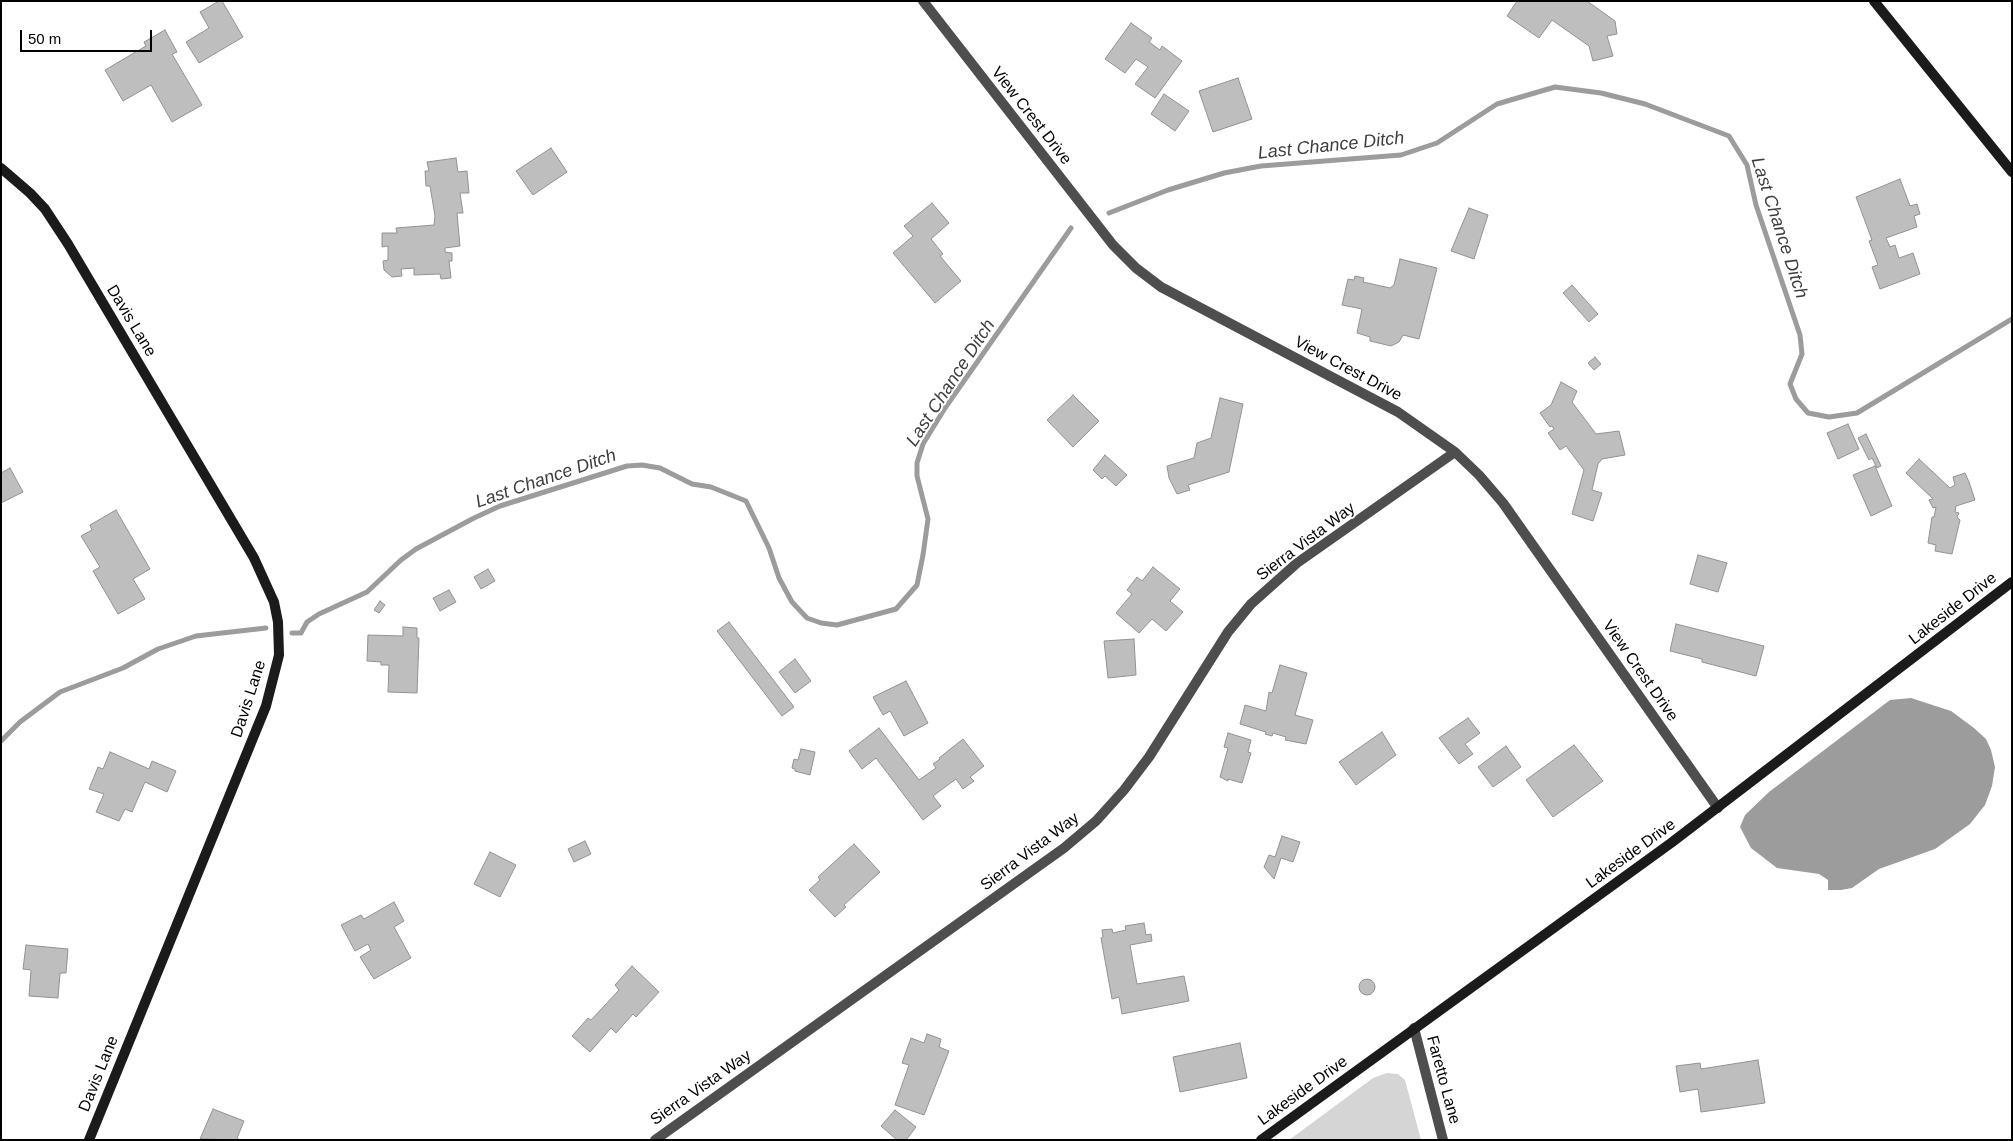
<!DOCTYPE html>
<html>
<head>
<meta charset="utf-8">
<style>
  body { margin:0 }
  #map { position:relative; width:2013px; height:1141px; overflow:hidden; background:#fff; font-family:Helvetica,sans-serif }
  canvas { display:block }
  .frame { position:absolute; inset:0; border:2px solid #000; pointer-events:none }
  .scale { position:absolute; left:20px; top:30px; width:132px; height:22px; box-sizing:border-box; border:2px solid #000; border-top:0; padding-left:6px; font-size:15px; line-height:18px; white-space:nowrap; color:#000; -webkit-text-stroke:4px #fff; paint-order:stroke }
</style>
</head>
<body>
<div id="map">
<canvas width="2013" height="1141"></canvas>
<div class="frame"></div>
<div class="scale">50 m</div>
</div>
<script>
const g = document.querySelector('canvas').getContext('2d');
g.lineJoin = 'round';
function fillPath(path, color) {
  g.fillStyle = color;
  g.fill(path, 'evenodd');
}
function poly(rows) {
  const path = new Path2D();
  for (const r of rows) {
    if (r.length === 3) {
      path.moveTo(r[0] + r[2], r[1]);
      path.arc(r[0], r[1], r[2], 0, 2 * Math.PI);
      continue;
    }
    path.moveTo(r[0], r[1]);
    for (let i = 2; i < r.length; i += 2) path.lineTo(r[i], r[i + 1]);
  }
  return path;
}
function stroke(path, color, width, dash) {
  g.strokeStyle = color;
  g.lineWidth = width;
  g.lineCap = dash ? 'butt' : 'round';
  g.setLineDash(dash || []);
  g.stroke(path);
}
function label(font, color, halo, rows, align = 'center') {
  g.font = font + ' Helvetica,sans-serif';
  g.lineWidth = 4;
  g.setLineDash([]);
  g.textBaseline = 'middle';
  g.strokeStyle = halo;
  g.fillStyle = color;
  for (const [text, x, y, turn = 0] of rows) {
    g.save();
    g.translate(x, y);
    g.rotate((+turn || 0) * Math.PI / 180);
    g.textAlign = isNaN(turn) ? turn : align;
    if (halo) g.strokeText(text, 0, 0);
    g.fillText(text, 0, 0);
    g.restore();
  }
}
const green = poly([
  [1387,1073,1398,1074,1405,1080,1421,1140,1289,1140,1373,1078]
]);
const water = poly([
  [1911,698,1951,711,1974,728,1986,739,1991,750,1995,767,1992,786,1985,805,1970,824,1935,849,1879,869,1852,888,1841,890,1828,890,1828,880,1819,874,1777,868,1751,848,1740,827,1745,815,1769,792,1890,700]
]);
const stream = poly([
  [1109,213,1168,190,1224,173,1261,166,1401,155,1437,143,1497,104,1555,87,1601,93,1645,104,1729,136,1747,165,1756,205,1800,335,1802,354,1790,384,1796,399,1808,413,1829,417,1857,413,2012,319],
  [292,633,301,633,307,622,319,614,367,592,401,560,416,549,474,518,500,506,627,466,642,465,660,468,692,484,711,487,746,501,769,548,779,578,792,602,807,618,821,623,837,625,896,609,917,585,923,555,928,519,917,476,917,463,923,444,945,408,1071,228],
  [1,741,20,722,60,692,123,668,158,649,196,636,266,628]
]);
const building = poly([
  [219,1,222,1,243,37,199,63,186,42,209,28,200,12,219,1],
  [1517,1,1587,1,1615,21,1617,34,1607,36,1613,56,1593,61,1589,46,1552,20,1539,38,1507,16,1517,1],
  [1131,23,1152,38,1149,42,1160,50,1162,46,1182,61,1155,98,1135,84,1148,67,1136,59,1125,73,1105,59,1131,23],
  [165,30,177,52,172,54,202,105,172,122,151,85,123,101,105,70,146,46,144,42,165,30],
  [1238,78,1252,119,1213,132,1199,91,1238,78],
  [1164,94,1189,111,1175,131,1151,114,1164,94],
  [551,148,567,172,533,195,516,171,551,148],
  [456,158,458,172,467,171,469,193,460,193,463,213,457,213,460,246,445,248,445,252,452,253,452,261,449,261,451,278,441,279,440,274,414,275,414,268,401,269,402,276,392,277,384,270,383,261,388,260,388,246,382,247,382,233,397,233,396,228,434,225,435,216,430,186,426,186,425,171,429,171,427,162,456,158],
  [1900,179,1910,206,1917,204,1920,214,1914,216,1917,227,1886,238,1890,247,1895,245,1899,258,1913,253,1920,274,1880,289,1872,267,1878,265,1869,241,1872,240,1856,197,1900,179],
  [932,203,949,223,931,239,943,254,940,256,961,281,935,303,893,253,913,236,904,226,932,203],
  [1469,208,1488,215,1474,259,1451,251,1469,208],
  [1400,259,1437,268,1419,339,1403,335,1399,342,1391,346,1370,341,1370,337,1357,333,1362,309,1342,305,1348,279,1354,280,1355,276,1364,278,1363,282,1390,288,1394,285,1400,259],
  [1572,285,1598,314,1589,322,1563,293,1572,285],
  [1595,357,1601,364,1594,370,1588,363,1595,357],
  [1561,382,1577,391,1572,402,1596,434,1619,431,1625,455,1602,459,1598,464,1592,490,1602,493,1593,521,1572,514,1584,470,1566,446,1560,450,1548,433,1554,429,1552,426,1550,427,1540,413,1551,405,1561,382],
  [1073,395,1099,421,1073,447,1047,420,1073,395],
  [1220,398,1243,404,1229,472,1188,485,1190,490,1177,494,1169,478,1167,466,1194,458,1197,443,1211,438,1220,398],
  [1848,424,1859,449,1838,459,1827,433,1848,424],
  [1866,434,1881,466,1877,468,1872,458,1869,460,1858,438,1866,434],
  [1105,455,1127,475,1116,486,1105,476,1102,479,1093,470,1105,455],
  [1919,459,1950,488,1955,485,1953,477,1965,473,1969,482,1975,500,1956,506,1955,512,1959,513,1957,517,1960,520,1952,554,1935,551,1936,545,1928,543,1932,517,1934,517,1936,507,1933,508,1929,500,1933,499,1906,473,1919,459],
  [1875,466,1892,506,1871,516,1853,475,1875,466],
  [10,468,23,492,1,503,1,473,10,468],
  [116,510,150,569,133,579,145,599,118,614,93,571,100,567,81,536,92,530,90,525,116,510],
  [1698,555,1727,563,1718,592,1690,584,1698,555],
  [1153,567,1180,589,1170,601,1183,612,1166,631,1152,619,1139,633,1116,613,1132,594,1127,590,1137,577,1142,581,1153,567],
  [488,569,495,581,481,589,474,577,488,569],
  [449,590,456,602,440,611,433,598,449,590],
  [380,601,385,605,379,613,374,610,380,601],
  [729,622,794,707,782,716,717,631,729,622],
  [1676,624,1764,646,1756,676,1702,662,1702,659,1670,651,1676,624],
  [403,627,417,628,417,638,419,638,417,693,388,692,389,665,381,665,381,662,367,661,368,635,403,636,403,627],
  [1134,639,1136,675,1108,678,1104,641,1134,639],
  [795,659,811,681,795,693,779,672,795,659],
  [1280,665,1307,673,1295,715,1313,720,1306,744,1285,740,1286,737,1273,733,1272,736,1265,734,1266,732,1240,724,1245,705,1266,711,1269,692,1272,693,1280,665],
  [906,681,928,723,904,736,890,711,883,715,873,697,906,681],
  [1468,718,1480,733,1465,744,1473,754,1459,764,1439,738,1468,718],
  [879,728,919,780,936,768,933,764,940,759,939,758,963,739,984,766,970,777,974,781,963,789,956,779,933,796,941,806,923,820,876,758,862,769,849,751,879,728],
  [1382,732,1396,755,1356,785,1339,762,1382,732],
  [1228,733,1251,740,1248,752,1251,753,1242,783,1228,779,1228,781,1220,777,1228,748,1224,747,1228,733],
  [1574,745,1603,781,1553,817,1526,780,1574,745],
  [1506,746,1521,767,1493,787,1478,767,1506,746],
  [801,749,815,752,810,775,795,771,795,769,792,768,794,759,798,760,801,749],
  [110,752,149,769,152,761,176,771,167,792,145,782,132,812,125,809,119,821,96,812,104,794,89,789,98,767,103,769,110,752],
  [1282,836,1300,842,1293,862,1281,858,1274,879,1264,867,1269,855,1275,857,1282,836],
  [585,841,591,854,574,862,568,849,585,841],
  [854,844,880,872,844,905,846,907,835,917,809,890,820,880,818,877,854,844],
  [490,852,516,865,500,897,474,884,490,852],
  [394,902,404,921,394,927,411,958,374,979,360,957,371,950,368,944,355,951,341,925,361,915,364,919,394,902],
  [1144,923,1146,935,1151,934,1152,941,1130,945,1137,984,1184,976,1189,1001,1122,1014,1119,997,1112,999,1101,938,1103,937,1102,930,1112,929,1113,933,1126,930,1125,926,1144,923],
  [26,945,68,949,66,973,60,973,58,998,29,996,31,970,23,969,26,945],
  [632,966,659,992,636,1017,633,1014,616,1033,611,1028,590,1052,572,1036,588,1018,591,1020,619,990,615,985,632,966],
  [1367,987,8],
  [927,1034,941,1039,939,1047,949,1051,924,1115,895,1105,909,1065,902,1063,911,1038,924,1043,927,1034],
  [1240,1043,1247,1078,1180,1092,1173,1057,1240,1043],
  [1758,1060,1765,1103,1701,1112,1698,1089,1680,1092,1676,1066,1700,1063,1701,1069,1758,1060],
  [213,1109,244,1121,237,1138,240,1140,200,1139,213,1109],
  [895,1110,916,1127,906,1140,897,1140,881,1126,895,1110]
]);
const street = poly([
  [923,1,1113,245,1136,268,1161,287,1398,412,1455,452,1479,475,1503,503,1718,808],
  [1414,1028,1443,1140],
  [655,1140,1064,848,1096,821,1124,790,1149,757,1228,632,1251,604,1297,563,1455,452]
]);
const secondary = poly([
  [1874,1,2012,172],
  [1,168,30,193,45,209,68,244,254,558,274,602,278,622,279,655,266,706,89,1140],
  [1261,1140,1671,843,2012,582]
]);
const streetNames = [
  ["View Crest Drive",1031,116,52],
  ["Davis Lane",131,321,59],
  ["View Crest Drive",1348,369,28],
  ["Sierra Vista Way",1306,542,-37],
  ["Lakeside Drive",1953,609,-38],
  ["View Crest Drive",1640,671,55],
  ["Davis Lane",249,699,-72],
  ["Sierra Vista Way",1030,852,-37],
  ["Lakeside Drive",1631,854,-36],
  ["Davis Lane",99,1074,-68],
  ["Faretto Lane",1443,1080,75],
  ["Sierra Vista Way",701,1088,-35],
  ["Lakeside Drive",1303,1091,-36]
];
const waterNames = [
  ["Last Chance Ditch",1331,146,-6],
  ["Last Chance Ditch",1779,228,72],
  ["Last Chance Ditch",951,383,-57],
  ["Last Chance Ditch",546,479,-19]
];
fillPath(green, '#d5d5d5');
fillPath(water, '#9c9c9c');
stroke(stream, '#9c9c9c', 5);
fillPath(building, '#bebebe');
stroke(building, '#929292', 1);
stroke(street, '#4e4e4e', 10);
stroke(secondary, '#1b1b1b', 10);
label('16px', '#000', '#fff', streetNames);
label('italic 18px', '#3d3d3d', '#fff', waterNames);
</script>
</body>
</html>
